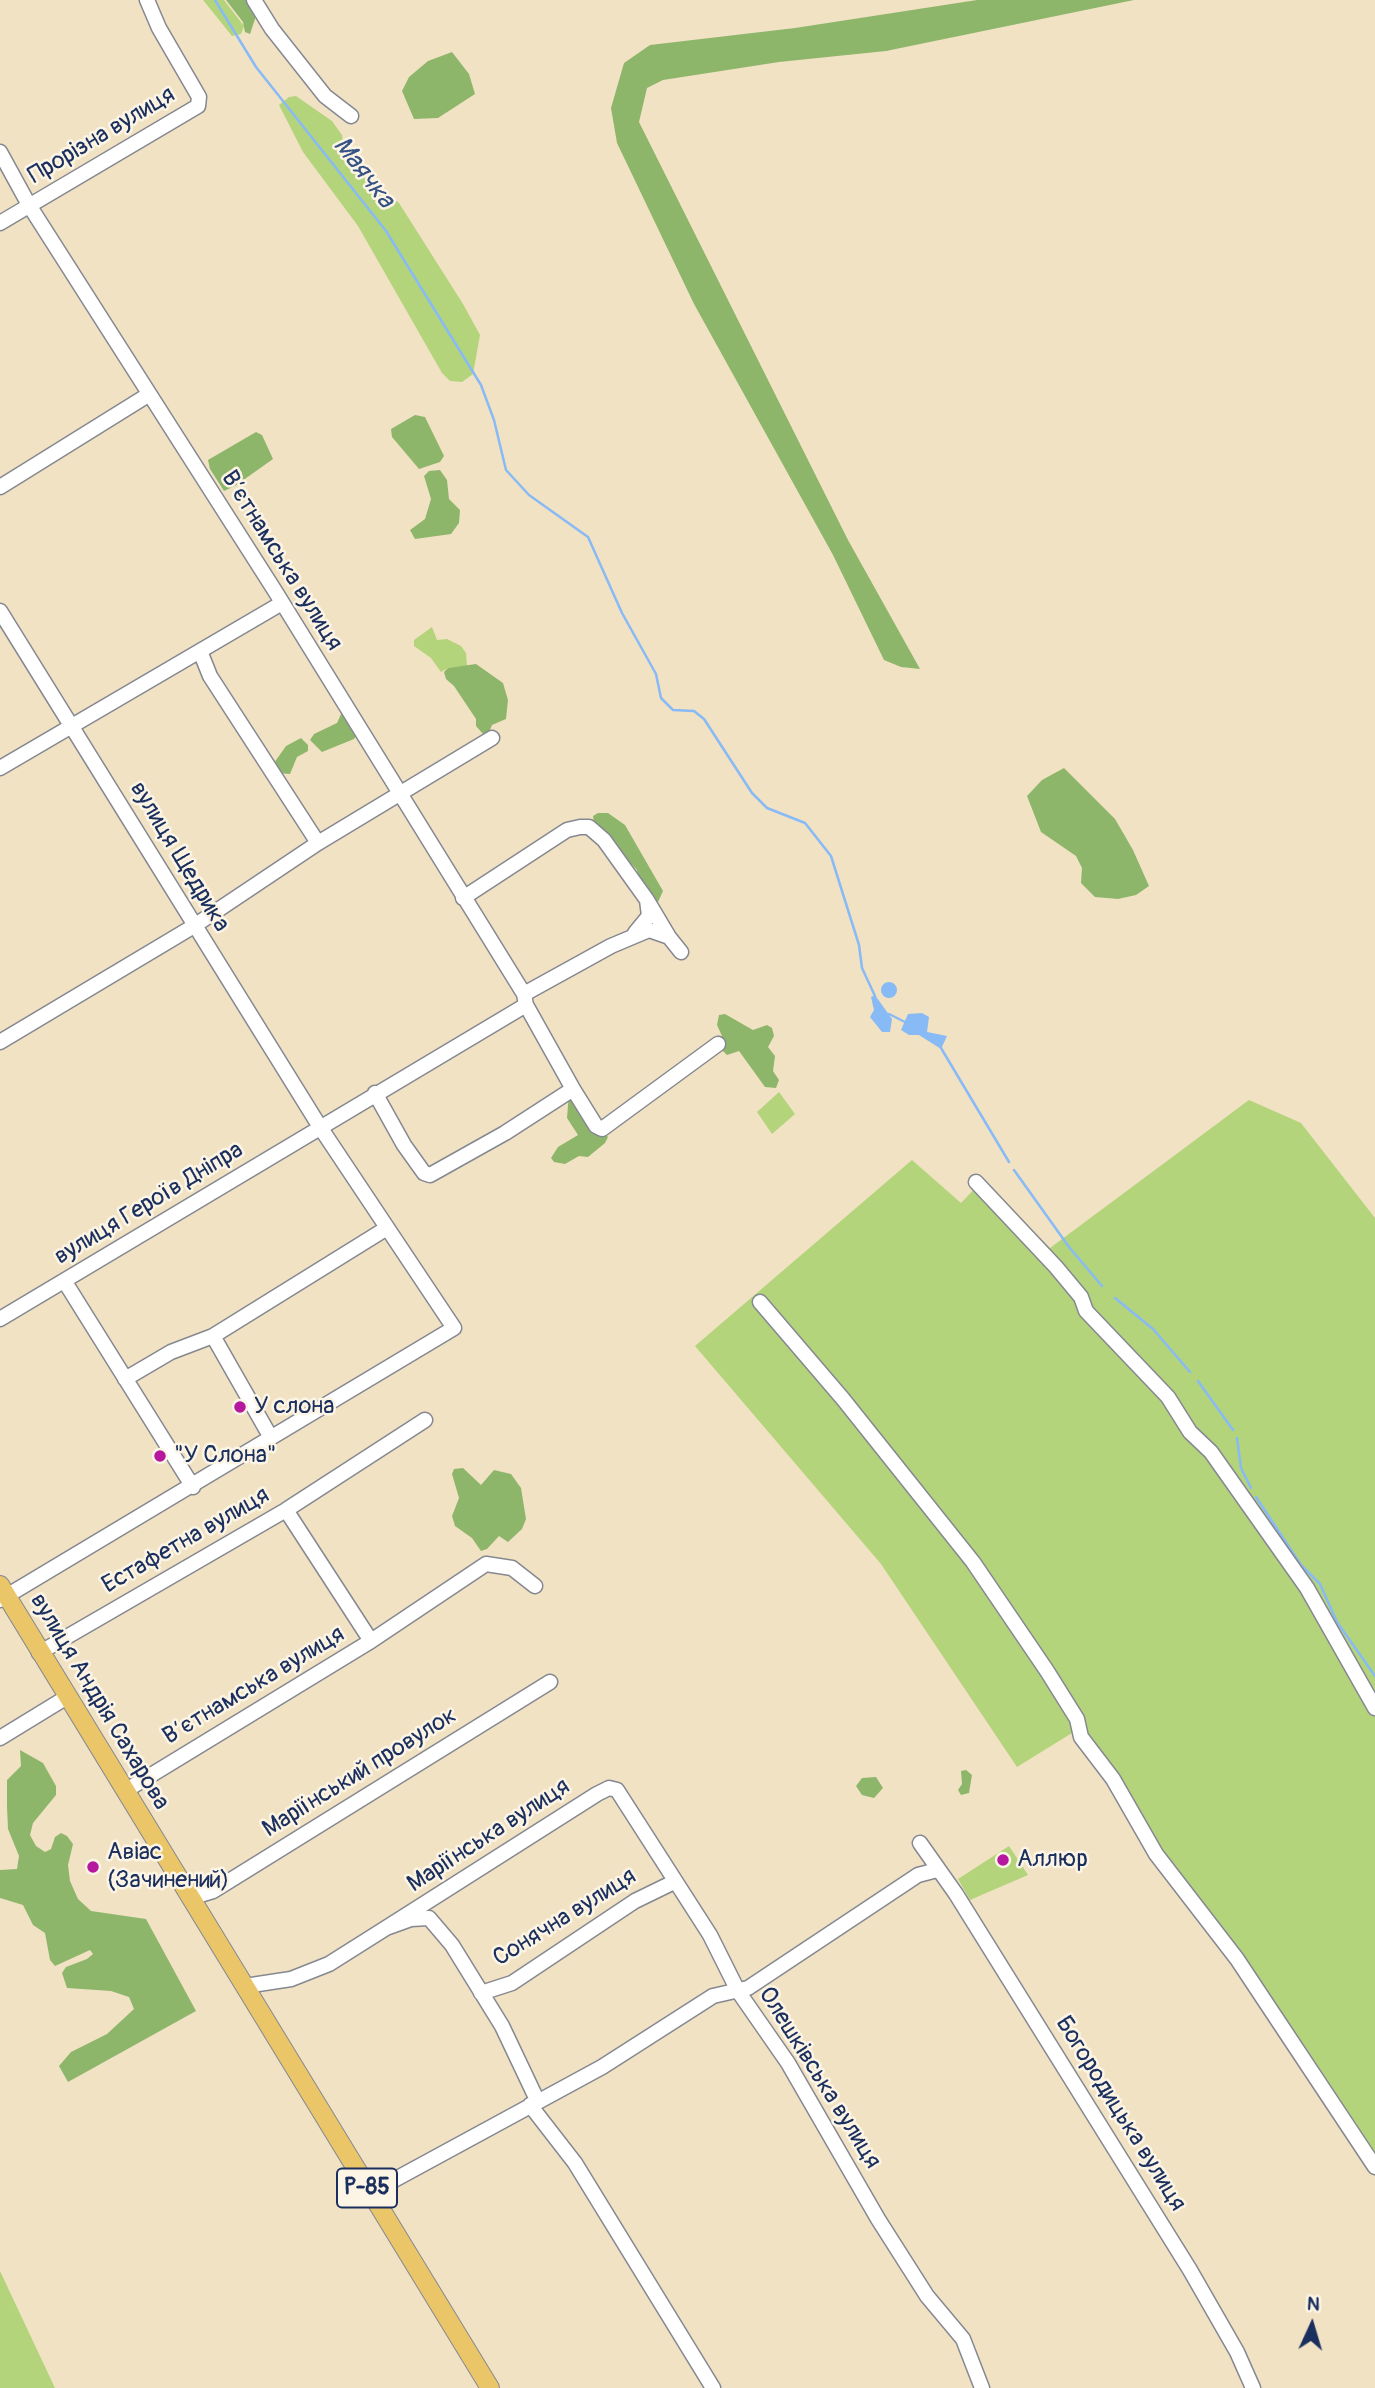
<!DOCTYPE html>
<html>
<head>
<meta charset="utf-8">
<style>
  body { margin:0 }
  #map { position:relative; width:1375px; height:2388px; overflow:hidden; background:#f1e2c4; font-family:Pangolin,sans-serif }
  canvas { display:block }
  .north { position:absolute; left:1277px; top:2290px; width:70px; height:70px; -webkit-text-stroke:5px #fcf5e5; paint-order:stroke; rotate:4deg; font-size:19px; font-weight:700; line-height:28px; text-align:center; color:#1b2f5e }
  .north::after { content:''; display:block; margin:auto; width:24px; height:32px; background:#1b2f5e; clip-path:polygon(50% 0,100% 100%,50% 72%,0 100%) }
</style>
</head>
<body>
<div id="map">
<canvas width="1375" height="2388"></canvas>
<div class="north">N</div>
</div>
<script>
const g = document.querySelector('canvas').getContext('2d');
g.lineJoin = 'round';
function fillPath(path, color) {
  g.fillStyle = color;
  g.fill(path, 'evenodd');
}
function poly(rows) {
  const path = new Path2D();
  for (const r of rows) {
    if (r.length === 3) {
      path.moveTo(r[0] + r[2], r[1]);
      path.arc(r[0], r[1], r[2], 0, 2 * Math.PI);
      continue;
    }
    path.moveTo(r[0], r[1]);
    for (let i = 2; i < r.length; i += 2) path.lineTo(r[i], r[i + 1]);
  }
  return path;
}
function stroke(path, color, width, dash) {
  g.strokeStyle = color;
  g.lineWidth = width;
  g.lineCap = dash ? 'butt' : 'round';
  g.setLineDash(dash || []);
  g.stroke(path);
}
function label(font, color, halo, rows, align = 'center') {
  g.font = font + ' Pangolin,sans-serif';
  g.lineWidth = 5;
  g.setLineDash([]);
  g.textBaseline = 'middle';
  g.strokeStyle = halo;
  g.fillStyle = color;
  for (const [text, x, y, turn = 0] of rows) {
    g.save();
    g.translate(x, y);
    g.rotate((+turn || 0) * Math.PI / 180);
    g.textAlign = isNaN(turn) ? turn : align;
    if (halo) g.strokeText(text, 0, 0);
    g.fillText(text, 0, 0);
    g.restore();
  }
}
const green = poly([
  [203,0,224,0,244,26,241,34,232,36],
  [296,96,332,121,342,135,344,147,356,169,399,203,463,304,480,335,473,374,462,382,450,381,442,373,358,226,303,152,279,105,289,97],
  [432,627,437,640,447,639,461,646,466,653,467,666,448,668,441,672,431,658,414,646,414,640],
  [779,1092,795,1114,772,1134,757,1112],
  [1249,1100,1301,1123,1375,1218,1375,2175,1132,1808,1072,1733,1017,1767,881,1564,695,1346,912,1160,961,1203,982,1181,1050,1248],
  [1009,1846,1028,1875,970,1900,958,1879],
  [0,2271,55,2388,0,2388]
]);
const forest = poly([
  [226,0,251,0,256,16,250,34,245,32,243,22],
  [977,0,1134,0,886,51,779,62,663,80,647,88,639,122,848,540,920,669,901,667,884,660,833,555,694,304,617,143,611,108,624,63,650,45,795,28],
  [452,52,469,74,475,94,438,118,414,119,402,91,409,77,428,61],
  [415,415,425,417,444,456,440,462,419,469,392,437,391,429],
  [256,432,262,435,273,459,235,486,224,491,210,469,208,460],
  [440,470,447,480,449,499,460,510,459,523,451,534,415,539,410,530,425,519,431,499,424,476,429,471],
  [476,664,503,683,508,700,506,719,492,725,489,732,483,734,476,726,476,719,454,686,446,679,444,672,448,668],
  [342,712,358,734,354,739,322,752,310,740,314,734,337,723],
  [301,738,308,745,308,751,297,757,290,774,276,773,274,763,286,746],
  [1064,768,1115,819,1133,850,1149,886,1136,895,1118,899,1095,897,1081,883,1082,868,1076,856,1041,832,1027,796,1042,780],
  [598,813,608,813,625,825,663,891,658,902,653,902,638,879,637,870,594,824,593,816],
  [725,1014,753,1030,767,1025,772,1028,774,1036,768,1047,775,1056,773,1071,779,1080,776,1088,765,1087,739,1051,727,1055,722,1050,720,1041,722,1036,717,1025,719,1015],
  [569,1093,608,1137,605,1143,588,1157,579,1156,565,1164,554,1162,551,1158,558,1147,578,1135,567,1118],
  [463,1468,481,1485,494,1470,511,1474,521,1488,526,1519,522,1529,508,1542,499,1536,487,1549,481,1551,472,1538,455,1526,452,1516,459,1498,452,1474,454,1469],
  [20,1750,43,1763,56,1786,56,1795,33,1823,30,1835,36,1846,45,1852,51,1849,55,1837,61,1833,67,1836,73,1844,68,1865,70,1881,78,1899,91,1911,146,1919,196,2011,68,2082,59,2066,71,2052,107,2034,134,2009,129,1997,111,1991,67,1988,62,1973,66,1967,87,1959,93,1954,90,1950,55,1966,50,1960,45,1933,33,1925,23,1905,0,1898,0,1870,17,1869,19,1856,8,1829,7,1807,7,1780,21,1766],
  [966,1770,972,1775,969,1793,961,1795,958,1790,962,1784,961,1771],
  [876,1777,883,1788,874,1798,862,1795,856,1786,862,1778]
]);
const water = poly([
  [889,990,8],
  [875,995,892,1019,890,1032,882,1032,870,1017,874,1010,871,997],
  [922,1013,929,1017,927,1032,947,1036,941,1049,919,1035,909,1035,901,1030,908,1014]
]);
const stream = poly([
  [215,0,256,67,386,231,481,385,494,420,506,470,529,495,588,537,622,613,656,674,661,698,673,710,694,711,704,719,752,793,767,808,805,823,831,856,859,945,862,968,875,996],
  [889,1014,905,1022],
  [941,1048,1009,1162],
  [1014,1170,1069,1247,1102,1286],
  [1115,1298,1153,1329,1190,1372],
  [1198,1381,1233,1430],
  [1237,1438,1241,1468,1251,1488],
  [1256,1497,1301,1565,1320,1584,1337,1622,1375,1676]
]);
const minor = poly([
  [254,0,272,29,325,96,351,116],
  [0,152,29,205,275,591,524,994],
  [0,223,198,106,199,97,159,28,147,0],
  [0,487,148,395],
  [0,611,320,1127,454,1328,0,1600],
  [200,651,210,676,318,843],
  [0,768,282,603],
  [463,898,567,830,580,827,589,827,604,840,647,900],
  [635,933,649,916,647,900,669,937],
  [526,1005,573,1089,596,1126,602,1129,718,1044],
  [0,1042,194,926,318,843,492,738],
  [375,1093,404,1145,424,1173,430,1175,505,1133,573,1089],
  [976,1182,1056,1267,1081,1297,1086,1311,1168,1397,1190,1432,1211,1452,1307,1588,1375,1708],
  [65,1282,193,1487],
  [760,1302,843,1399,973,1562,1047,1671,1077,1719,1081,1737,1113,1779,1156,1854,1237,1959,1375,2167],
  [0,1319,526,1005,524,994,611,946,649,930,669,937,681,952],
  [213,1336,270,1436],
  [125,1379,171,1352,213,1336,387,1228],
  [286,1510,371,1641],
  [39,1653,286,1510,425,1420],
  [0,1738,67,1697],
  [125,1791,371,1641,486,1564,512,1568,535,1586],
  [920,1843,956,1894,1190,2270,1237,2352,1253,2388],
  [190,1898,213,1891,550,1682],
  [386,1928,597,1794,609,1788,617,1790,710,1935,738,1991,788,2063,878,2219,927,2296,963,2339,982,2388],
  [245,1986,291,1979,329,1964,386,1928,411,1919,429,1918,452,1945,502,2026,538,2102],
  [481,1993,512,1983,635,1901,674,1882],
  [530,2105,575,2163,713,2388],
  [370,2193,602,2067,713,1996,748,1988,918,1875,937,1870]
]);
const major = poly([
  [0,1585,490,2388]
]);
const markers = [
  [240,1407,7,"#b5179e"],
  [160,1456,7,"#b5179e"],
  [1003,1860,7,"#b5179e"],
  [93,1867,7,"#b5179e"]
];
const shields = [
  [367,2188,60]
];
const shieldNames = [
  ["Р-85",367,2188]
];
const streetNames = [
  ["Прорізна вулиця",102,136,-31],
  ["Вʼєтнамська вулиця",281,561,58],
  ["вулиця Щедрика",179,857,59],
  ["вулиця Героїв Дніпра",149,1204,-31],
  ["Естафетна вулиця",186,1541,-30],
  ["Вʼєтнамська вулиця",254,1686,-31],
  ["вулиця Андрія Сахарова",99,1702,59],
  ["Маріїнський провулок",360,1773,-32],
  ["Маріїнська вулиця",489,1836,-33],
  ["Сонячна вулиця",565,1918,-32],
  ["Олешківська вулиця",819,2078,58],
  ["Богородицька вулиця",1120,2114,58]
];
const poiNames = [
  ["У слона",254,1407],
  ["\"У Слона\"",174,1456],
  ["Авіас",107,1853],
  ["(Зачинений)",107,1881],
  ["Аллюр",1017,1860]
];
const waterNames = [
  ["Маячка",363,173,52]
];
fillPath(green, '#b3d47b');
fillPath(forest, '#8eb66b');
fillPath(water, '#88baf5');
stroke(stream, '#88baf5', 2.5);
stroke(minor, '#868891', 17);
stroke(major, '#868891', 20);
stroke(minor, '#fff', 14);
stroke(major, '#eac669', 18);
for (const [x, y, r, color] of markers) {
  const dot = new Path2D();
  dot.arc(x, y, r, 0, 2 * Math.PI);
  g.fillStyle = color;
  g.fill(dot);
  stroke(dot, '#fcf5e5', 2.5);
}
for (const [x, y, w] of shields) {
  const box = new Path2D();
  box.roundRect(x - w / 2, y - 19.5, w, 39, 5);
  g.fillStyle = '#fcf5e5';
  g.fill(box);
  stroke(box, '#1b2f5e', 2);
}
label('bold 23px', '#1b2f5e', null, shieldNames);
label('24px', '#1b2f5e', '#fcf5e5', streetNames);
label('24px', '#1b2f5e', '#fcf5e5', poiNames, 'left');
label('italic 26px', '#365284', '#fcf5e5', waterNames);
</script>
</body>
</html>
